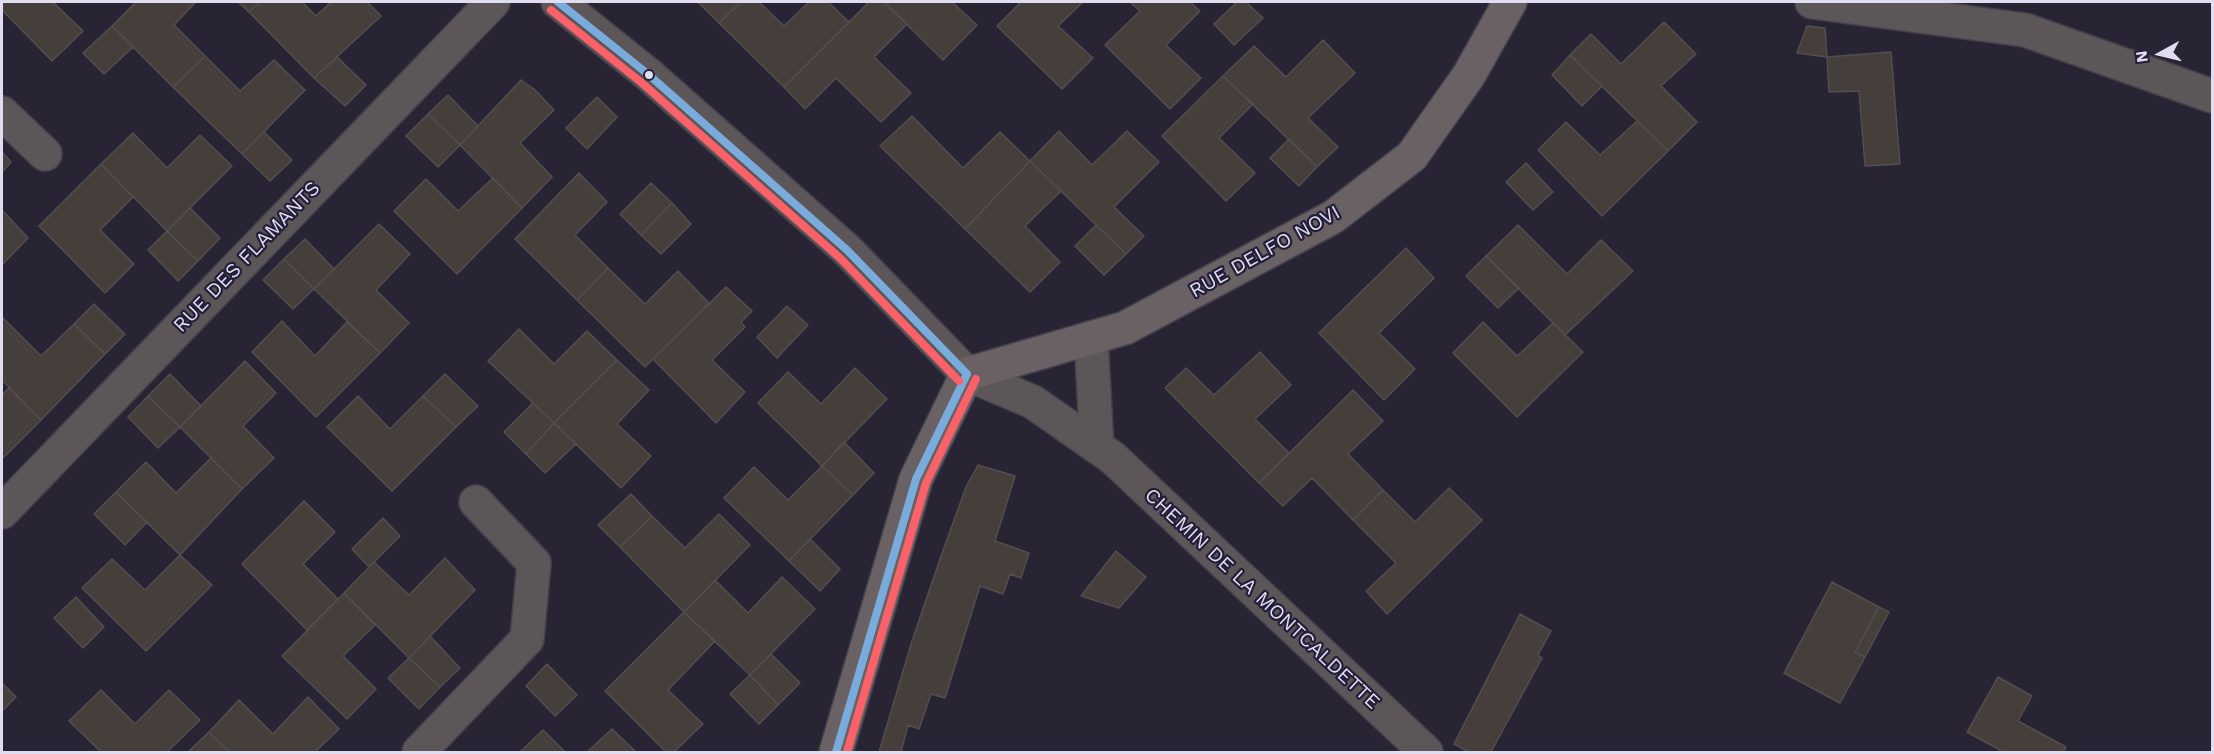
<!DOCTYPE html>
<html>
<head>
<meta charset="utf-8">
<style>
  body { margin:0 }
  #map { position:relative; width:2214px; height:754px; overflow:hidden; background:#282433; font-family:"Work Sans",sans-serif }
  canvas { display:block }
  .frame { position:absolute; inset:0; border:3px solid #dfddef; pointer-events:none }
  .north { position:absolute; left:2130px; top:24px; width:60px; height:60px; -webkit-text-stroke:4px #241e39; paint-order:stroke; rotate:262deg; font-size:16px; font-weight:700; line-height:24px; text-align:center; color:#dfddef }
  .north::after { content:''; display:block; margin:auto; width:21px; height:27px; background:#dfddef; clip-path:polygon(50% 0,100% 100%,50% 72%,0 100%) }
</style>
</head>
<body>
<div id="map">
<canvas width="2214" height="754"></canvas>
<div class="frame"></div>
<div class="north">N</div>
</div>
<script>
const g = document.querySelector('canvas').getContext('2d');
g.lineJoin = 'round';
function fillPath(path, color) {
  g.fillStyle = color;
  g.fill(path, 'evenodd');
}
function poly(rows) {
  const path = new Path2D();
  for (const r of rows) {
    path.moveTo(r[0], r[1]);
    for (let i = 2; i < r.length; i += 2) path.lineTo(r[i], r[i + 1]);
  }
  return path;
}
function stroke(path, color, width, dash) {
  g.strokeStyle = color;
  g.lineWidth = width;
  g.lineCap = dash ? 'butt' : 'round';
  g.setLineDash(dash || []);
  g.stroke(path);
}
function label(font, color, halo, rows, align = 'center') {
  g.font = font + ' "Work Sans",sans-serif';
  g.lineWidth = 4.5;
  g.setLineDash([]);
  g.textBaseline = 'middle';
  g.strokeStyle = halo;
  g.fillStyle = color;
  for (const [text, x, y, turn = 0] of rows) {
    g.save();
    g.translate(x, y);
    g.rotate((+turn || 0) * Math.PI / 180);
    g.textAlign = isNaN(turn) ? turn : align;
    if (halo) g.strokeText(text, 0, 0);
    g.fillText(text, 0, 0);
    g.restore();
  }
}
const building = poly([
  [2,2,53,2,83,31,52,61,2,10,2,2],
  [136,2,196,2,174,25,205,56,173,87,112,26,136,2],
  [238,2,260,2,249,12,238,2],
  [260,2,302,2,316,16,331,2,367,2,381,16,314,78,249,12,260,2],
  [698,2,741,2,719,23,698,2],
  [741,2,759,2,784,26,809,2,828,2,849,22,784,87,719,23,741,2],
  [869,2,884,2,907,24,874,57,911,93,881,122,836,78,805,109,784,87,869,2],
  [884,2,952,2,977,25,943,60,884,2],
  [1021,2,1083,2,1058,26,1093,58,1062,89,997,26,1021,2],
  [1130,2,1190,2,1200,11,1166,45,1201,78,1170,109,1105,45,1140,11,1130,2],
  [1237,2,1246,2,1263,18,1234,45,1214,24,1237,2],
  [1664,22,1696,54,1661,86,1697,122,1668,151,1570,55,1591,34,1621,64,1664,22],
  [112,26,133,47,104,74,83,53,112,26],
  [1807,26,1825,28,1827,57,1797,53,1807,26],
  [1323,40,1355,73,1308,118,1338,147,1317,167,1223,76,1254,46,1286,77,1323,40],
  [1891,52,1900,164,1865,166,1859,91,1829,92,1827,57,1891,52],
  [1570,55,1602,86,1582,106,1552,75,1570,55],
  [205,56,240,91,274,60,305,90,242,154,173,87,205,56],
  [337,57,366,85,345,106,314,78,337,57],
  [1223,76,1253,104,1219,138,1255,173,1226,201,1162,136,1223,76],
  [521,80,534,89,554,110,520,143,552,177,522,208,460,145,521,80],
  [448,95,478,126,460,145,428,114,448,95],
  [597,97,617,117,587,149,566,128,597,97],
  [428,114,460,145,438,167,406,136,428,114],
  [912,116,963,168,1000,132,1030,161,965,229,880,146,912,116],
  [1637,121,1668,151,1602,216,1538,150,1566,122,1600,155,1637,121],
  [1059,131,1092,165,1127,131,1159,162,1114,207,1144,236,1126,254,1030,161,1059,131],
  [264,132,292,160,270,181,242,154,264,132],
  [133,133,167,168,200,135,232,166,167,231,101,164,133,133],
  [1289,139,1317,167,1299,186,1270,158,1289,139],
  [2,152,11,162,2,172,2,152],
  [1030,161,1061,191,1025,226,1060,262,1030,292,965,229,1030,161],
  [1526,163,1553,192,1533,210,1506,182,1526,163],
  [101,164,133,197,100,230,134,264,105,293,39,226,101,164],
  [579,173,607,202,575,235,608,268,577,300,515,239,579,173],
  [493,178,522,208,457,274,394,211,426,179,458,211,493,178],
  [651,183,672,203,641,235,620,214,651,183],
  [672,203,691,224,661,254,641,235,672,203],
  [190,208,220,238,198,261,167,231,190,208],
  [2,210,28,238,2,265,2,210],
  [379,224,410,254,376,290,409,323,380,353,314,289,379,224],
  [1096,225,1126,254,1104,275,1075,246,1096,225],
  [1518,225,1567,274,1601,240,1633,271,1565,335,1486,256,1518,225],
  [167,231,198,261,178,281,148,250,167,231],
  [305,239,334,269,314,289,284,259,305,239],
  [1406,248,1434,278,1379,333,1415,369,1384,400,1319,333,1406,248],
  [1486,256,1519,288,1498,308,1466,276,1486,256],
  [284,259,314,289,293,309,263,280,284,259],
  [608,268,645,304,678,271,709,303,645,367,577,300,608,268],
  [726,287,752,311,741,322,745,327,712,360,745,392,716,423,653,359,726,287],
  [94,304,125,334,105,354,74,324,94,304],
  [787,306,808,325,777,358,757,337,787,306],
  [2,317,41,356,74,324,105,354,41,420,2,380,2,317],
  [282,321,315,356,347,322,380,353,316,417,252,352,282,321],
  [1483,322,1517,356,1553,323,1583,352,1517,417,1453,353,1483,322],
  [519,329,554,364,587,331,617,360,554,423,488,361,519,329],
  [1260,352,1291,385,1255,419,1289,453,1259,483,1165,388,1186,368,1214,395,1260,352],
  [617,360,649,390,617,424,651,456,621,488,554,423,617,360],
  [245,361,276,393,243,426,274,458,242,489,180,427,245,361],
  [855,368,887,399,822,466,758,403,788,372,821,404,855,368],
  [170,374,201,406,180,427,148,396,170,374],
  [445,374,478,406,456,427,423,396,445,374],
  [9,388,41,420,2,459,2,395,9,388],
  [1353,390,1383,421,1348,454,1383,490,1353,520,1312,478,1283,506,1259,483,1353,390],
  [148,396,180,427,158,448,128,417,148,396],
  [358,396,390,429,423,396,456,427,392,491,327,427,358,396],
  [533,403,554,423,526,454,504,432,533,403],
  [554,423,576,444,545,473,526,454,554,423],
  [844,442,874,473,853,495,822,466,844,442],
  [211,458,242,489,180,555,116,492,146,462,176,493,211,458],
  [978,465,1015,476,995,541,1029,553,1021,578,1010,574,1003,594,980,586,945,698,931,694,919,729,908,725,901,752,879,752,912,641,940,559,966,487,978,465],
  [822,466,853,495,789,561,724,498,754,467,788,500,822,466],
  [1449,488,1482,520,1387,614,1366,591,1396,563,1353,520,1383,490,1415,522,1449,488],
  [116,492,147,522,125,545,94,514,116,492],
  [631,494,652,516,620,547,598,525,631,494],
  [304,501,335,532,303,564,338,599,307,630,242,564,304,501],
  [719,514,750,545,684,612,620,547,652,516,685,548,719,514],
  [383,518,400,536,369,567,352,549,383,518],
  [810,539,840,569,820,591,789,561,810,539],
  [1116,551,1146,577,1119,608,1081,596,1116,551],
  [180,555,212,585,146,651,82,588,112,559,145,590,180,555],
  [445,558,475,590,409,658,344,593,374,562,409,595,445,558],
  [782,577,815,609,750,675,684,612,715,580,748,613,782,577],
  [1832,582,1879,607,1855,652,1865,657,1840,703,1784,673,1832,582],
  [344,593,375,625,343,656,376,689,347,719,282,656,344,593],
  [76,597,104,627,83,648,54,618,76,597],
  [1879,607,1889,612,1865,657,1855,652,1879,607],
  [684,612,715,641,668,690,703,724,674,752,666,752,605,691,684,612],
  [1520,614,1551,631,1538,655,1542,658,1491,752,1469,752,1454,744,1520,614],
  [430,636,460,668,440,687,409,658,430,636],
  [771,654,800,683,778,705,750,675,771,654],
  [409,658,440,687,419,709,388,678,409,658],
  [547,664,577,695,555,716,526,686,547,664],
  [750,675,778,705,759,724,730,694,750,675],
  [1998,677,2032,696,2018,721,2066,747,2063,752,1999,752,2000,750,1967,732,1998,677],
  [2,683,16,697,2,711,2,683],
  [101,690,135,724,169,690,200,720,167,752,101,752,69,721,101,690],
  [308,697,339,729,315,752,229,752,209,732,239,700,273,734,308,697],
  [612,729,636,752,587,752,612,729],
  [543,730,565,752,520,752,543,730],
  [209,732,229,752,188,752,209,732]
]);
const street = poly([
  [558,2,649,75,847,250,967,374,1033,402,1113,458,1426,752],
  [1812,2,2025,30,2212,96],
  [2,113,45,154],
  [1091,338,1097,447],
  [2,512,493,2],
  [419,752,527,639,534,563,476,502]
]);
const secondary = poly([
  [836,752,916,479,967,374,1125,328,1333,217,1412,156,1469,75,1510,2]
]);
const bus1 = poly([
  [558,2,649,75,847,250,967,374],
  [836,752,916,479,967,374]
]);
const bus2 = poly([
  [551,10,642,83,840,258,959,381],
  [847,752,926,483,976,379]
]);
const markers = [
  [649,75,5,"#dfddef"]
];
const streetNames = [
  ["RUE DELFO NOVI",1265,252,-29],
  ["RUE DES FLAMANTS",247,257,-46],
  ["CHEMIN DE LA MONTCALDETTE",1262,599,43]
];
fillPath(building, '#453e3b');
stroke(building, '#534e50', 1.5);
stroke(street, '#42404c', 36);
stroke(secondary, '#42404c', 36);
stroke(street, '#5c5658', 33);
stroke(secondary, '#696163', 33);
stroke(bus1, '#79acdc', 8);
stroke(bus2, '#fa6168', 8);
for (const [x, y, r, color] of markers) {
  const dot = new Path2D();
  dot.arc(x, y, r, 0, 2 * Math.PI);
  g.fillStyle = color;
  g.fill(dot);
  stroke(dot, '#241e39', 2);
}
label('20px', '#dfddef', '#241e39', streetNames);
</script>
</body>
</html>
